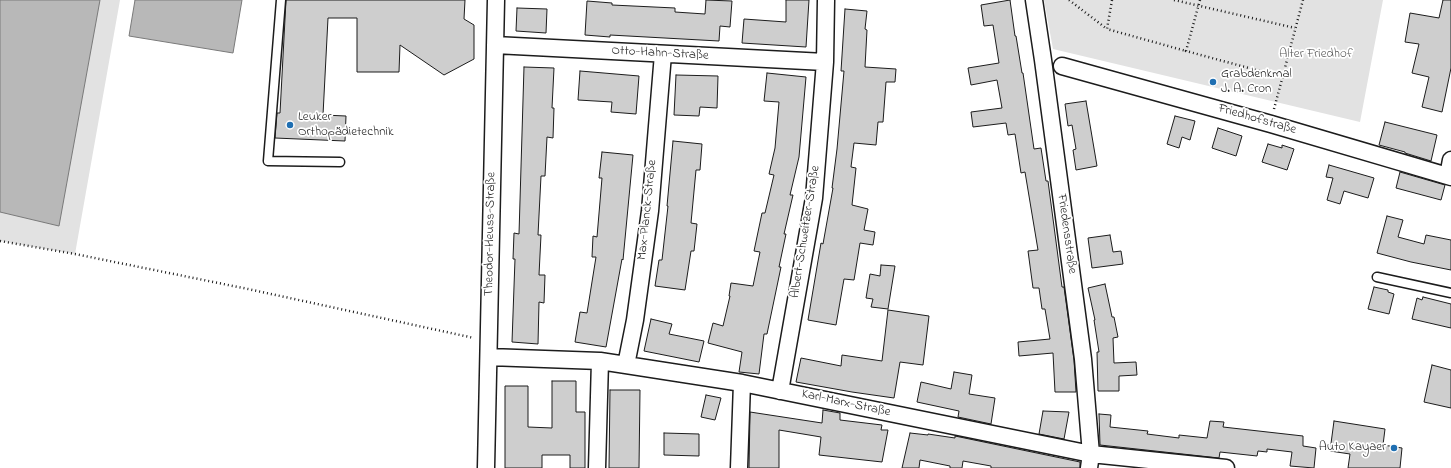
<!DOCTYPE html>
<html>
<head>
<meta charset="utf-8">
<style>
  body { margin:0 }
  canvas { display:block; background:#fff }
</style>
</head>
<body>
<canvas width="1451" height="468"></canvas>
<script>
const g = document.querySelector('canvas').getContext('2d');
g.lineJoin = 'round';
function fillPath(path, color) {
  g.fillStyle = color;
  g.fill(path, 'evenodd');
}
function poly(rows) {
  const path = new Path2D();
  for (const r of rows) {
    path.moveTo(r[0], r[1]);
    for (let i = 2; i < r.length; i += 2) path.lineTo(r[i], r[i + 1]);
  }
  return path;
}
function stroke(path, color, width, dash) {
  g.strokeStyle = color;
  g.lineWidth = width;
  g.lineCap = dash ? 'butt' : 'round';
  g.setLineDash(dash || []);
  g.stroke(path);
}
function label(font, color, halo, rows, align = 'center') {
  g.font = font + ' "Indie Flower",sans-serif';
  g.lineWidth = 3.5;
  g.setLineDash([]);
  g.textBaseline = 'middle';
  g.strokeStyle = halo;
  g.fillStyle = color;
  for (const [text, x, y, turn = 0] of rows) {
    g.save();
    g.translate(x, y);
    g.rotate((+turn || 0) * Math.PI / 180);
    g.textAlign = isNaN(turn) ? turn : align;
    if (halo) g.strokeText(text, 0, 0);
    g.fillText(text, 0, 0);
    g.restore();
  }
}
const green = poly([
  [0,0,120,0,75,254,0,241],
  [1044,0,1383,0,1360,122,1053,49]
]);
const water = poly([
  [0,0,100,0,59,226,0,212,0,0],
  [135,0,242,0,233,53,129,36,135,0]
]);
const building = poly([
  [286,0,465,0,464,19,474,25,474,59,444,75,400,45,399,72,357,72,357,18,328,18,323,115,346,116,345,141,275,138,277,113,280,113,286,0],
  [706,0,732,1,730,27,720,26,719,41,610,35,610,37,585,35,587,1,612,3,612,5,675,8,675,12,705,14,706,0],
  [786,0,809,0,806,47,742,43,744,19,786,22,786,0],
  [1010,0,1015,36,1016,36,1022,73,1023,73,1034,149,1041,148,1046,181,1048,181,1062,287,1064,287,1074,360,1076,392,1055,392,1053,353,1019,356,1018,342,1050,339,1045,309,1042,309,1039,288,1033,288,1028,251,1038,250,1025,172,1021,173,1015,134,1008,135,1006,123,973,127,971,112,1002,108,997,80,971,85,968,68,999,63,993,25,984,26,981,5,1010,0],
  [1443,0,1451,0,1451,68,1442,112,1422,107,1429,77,1412,73,1419,44,1405,42,1410,13,1439,18,1443,0],
  [517,8,547,9,546,33,516,31,517,8],
  [845,9,867,11,865,29,867,30,865,67,896,69,895,82,886,82,883,122,878,122,876,145,854,143,851,167,856,168,852,205,868,209,864,230,875,232,873,245,860,243,854,280,844,279,836,325,808,320,821,243,823,244,833,188,832,188,837,149,844,71,841,71,845,9],
  [524,67,554,68,552,108,554,108,553,138,547,137,545,176,541,176,538,235,541,235,539,275,545,275,544,303,539,302,538,344,512,342,515,259,513,259,514,233,519,234,524,67],
  [580,71,639,76,636,114,611,112,612,102,578,100,580,71],
  [767,73,806,77,799,157,790,195,793,195,784,234,786,234,779,267,781,267,767,334,764,334,759,374,739,372,742,352,708,343,713,323,723,326,730,296,729,296,731,283,753,286,760,252,754,251,762,213,765,213,774,175,769,174,775,148,779,102,764,101,767,73],
  [676,75,718,76,717,108,700,107,699,116,674,115,676,75],
  [1086,101,1097,166,1076,170,1073,150,1076,149,1072,125,1068,126,1065,104,1086,101],
  [1175,116,1195,121,1190,140,1182,137,1179,148,1167,144,1175,116],
  [1385,122,1437,135,1431,161,1405,153,1405,152,1379,145,1385,122],
  [1218,128,1242,136,1236,156,1212,148,1218,128],
  [673,141,702,144,700,170,696,170,691,223,697,224,694,251,691,251,685,290,655,286,659,260,662,260,668,206,667,206,673,141],
  [1268,144,1282,148,1282,145,1294,149,1287,170,1262,162,1268,144],
  [602,152,633,155,623,260,622,259,606,347,575,342,580,312,587,313,596,257,592,257,593,236,597,237,602,178,599,178,602,152],
  [1329,165,1374,178,1368,198,1344,191,1340,204,1327,200,1333,178,1326,177,1329,165],
  [1400,172,1445,185,1441,200,1396,188,1400,172],
  [1387,216,1403,220,1398,237,1424,244,1426,235,1451,240,1451,270,1411,262,1377,253,1387,216],
  [1110,235,1113,252,1121,251,1123,264,1092,268,1088,238,1110,235],
  [881,265,895,266,888,309,871,307,873,299,866,298,870,274,880,276,881,265],
  [1105,284,1112,317,1114,317,1118,337,1113,338,1114,363,1136,362,1137,375,1119,376,1119,391,1098,391,1097,352,1099,352,1094,320,1095,320,1088,288,1105,284],
  [1374,287,1388,290,1388,292,1394,294,1389,314,1368,309,1374,287],
  [1423,297,1451,304,1451,328,1412,319,1417,298,1422,300,1423,297],
  [888,310,929,316,923,365,900,362,894,398,852,392,796,382,801,358,841,366,842,355,882,361,888,310],
  [651,319,672,324,669,334,704,341,699,362,644,351,651,319],
  [1432,365,1451,370,1451,408,1424,402,1432,365],
  [954,372,972,375,969,394,995,398,991,424,958,417,959,411,917,402,921,382,951,389,954,372],
  [552,381,576,381,576,412,585,412,585,468,570,468,570,455,542,455,542,468,505,468,505,386,528,386,528,427,552,428,552,381],
  [610,390,640,390,639,468,609,468,610,390],
  [706,395,721,398,715,420,701,417,706,395],
  [823,410,840,413,840,420,882,425,881,430,888,430,882,462,819,455,821,437,779,430,779,468,749,468,750,412,822,423,823,410],
  [1043,411,1069,412,1064,439,1039,434,1043,411],
  [1099,414,1111,415,1110,427,1148,431,1147,434,1179,438,1179,435,1207,438,1210,421,1224,422,1223,427,1303,436,1303,446,1316,448,1314,468,1290,466,1292,452,1267,449,1267,452,1258,451,1257,456,1220,452,1219,458,1100,445,1099,414],
  [1334,421,1385,429,1383,445,1402,448,1400,468,1348,468,1350,454,1330,451,1334,421],
  [664,433,699,434,699,456,664,455,664,433],
  [910,433,928,435,928,434,955,438,955,436,1080,462,1080,468,991,468,991,466,963,461,962,468,950,468,950,466,920,460,919,468,902,468,910,433]
]);
const path = poly([
  [1069,0,1107,29],
  [1112,0,1107,29,1186,51],
  [1174,0,1295,28],
  [1200,0,1186,51,1282,77],
  [1274,109,1303,0],
  [0,241,75,254,248,289,474,338]
]);
const lane = poly([
  [281,0,268,161,340,162],
  [1377,277,1451,293]
]);
const street = poly([
  [1034,0,1043,60,1083,359,1091,454,1089,468],
  [495,45,825,62],
  [1062,66,1271,124,1451,177],
  [1448,176,1451,160],
  [489,357,600,361,626,365,742,383,1091,454,1226,468],
  [626,365,635,320,650,211,663,54],
  [780,391,814,198,825,62,826,0],
  [486,468,496,0],
  [597,468,600,361],
  [739,468,742,383]
]);
const markers = [
  [1213,82,4,"#1f6fb2"],
  [290,125,4,"#1f6fb2"],
  [1394,448,4,"#1f6fb2"]
];
const streetNames = [
  ["Otto-Hahn-Straße",660,54,3],
  ["Friedhofstraße",1257,120,16],
  ["Max-Planck-Straße",648,210,-84],
  ["Albert-Schweitzer-Straße",806,232,-81],
  ["Theodor-Heuss-Straße",491,234,-89],
  ["Friedensstraße",1066,234,82],
  ["Karl-Marx-Straße",846,404,12]
];
const parkNames = [
  ["Alter Friedhof",1316,55]
];
const poiNames = [
  ["Grabdenkmal",1221,75],
  ["J. A. Cron",1221,90],
  ["Leuker",298,118],
  ["Orthopädietechnik",298,133],
  ["Auto Kayaer",1386,448,"right"]
];
fillPath(green, '#e2e2e2');
fillPath(water, '#b8b8b8');
stroke(water, '#7a7a7a', 1);
fillPath(building, '#cecece');
stroke(building, '#1c1c1c', 1);
stroke(lane, '#1c1c1c', 11);
stroke(street, '#1c1c1c', 19);
stroke(path, '#1c1c1c', 2.5, [1, 3]);
stroke(lane, '#fff', 8);
stroke(street, '#fff', 16);
for (const [x, y, r, color] of markers) {
  const dot = new Path2D();
  dot.arc(x, y, r, 0, 2 * Math.PI);
  g.fillStyle = color;
  g.fill(dot);
  stroke(dot, '#fff', 1.5);
}
label('13px', '#1c1c1c', '#fff', streetNames);
label('13px', '#575757', '#fff', parkNames);
label('13px', '#1c1c1c', '#fff', poiNames, 'left');
</script>
</body>
</html>
